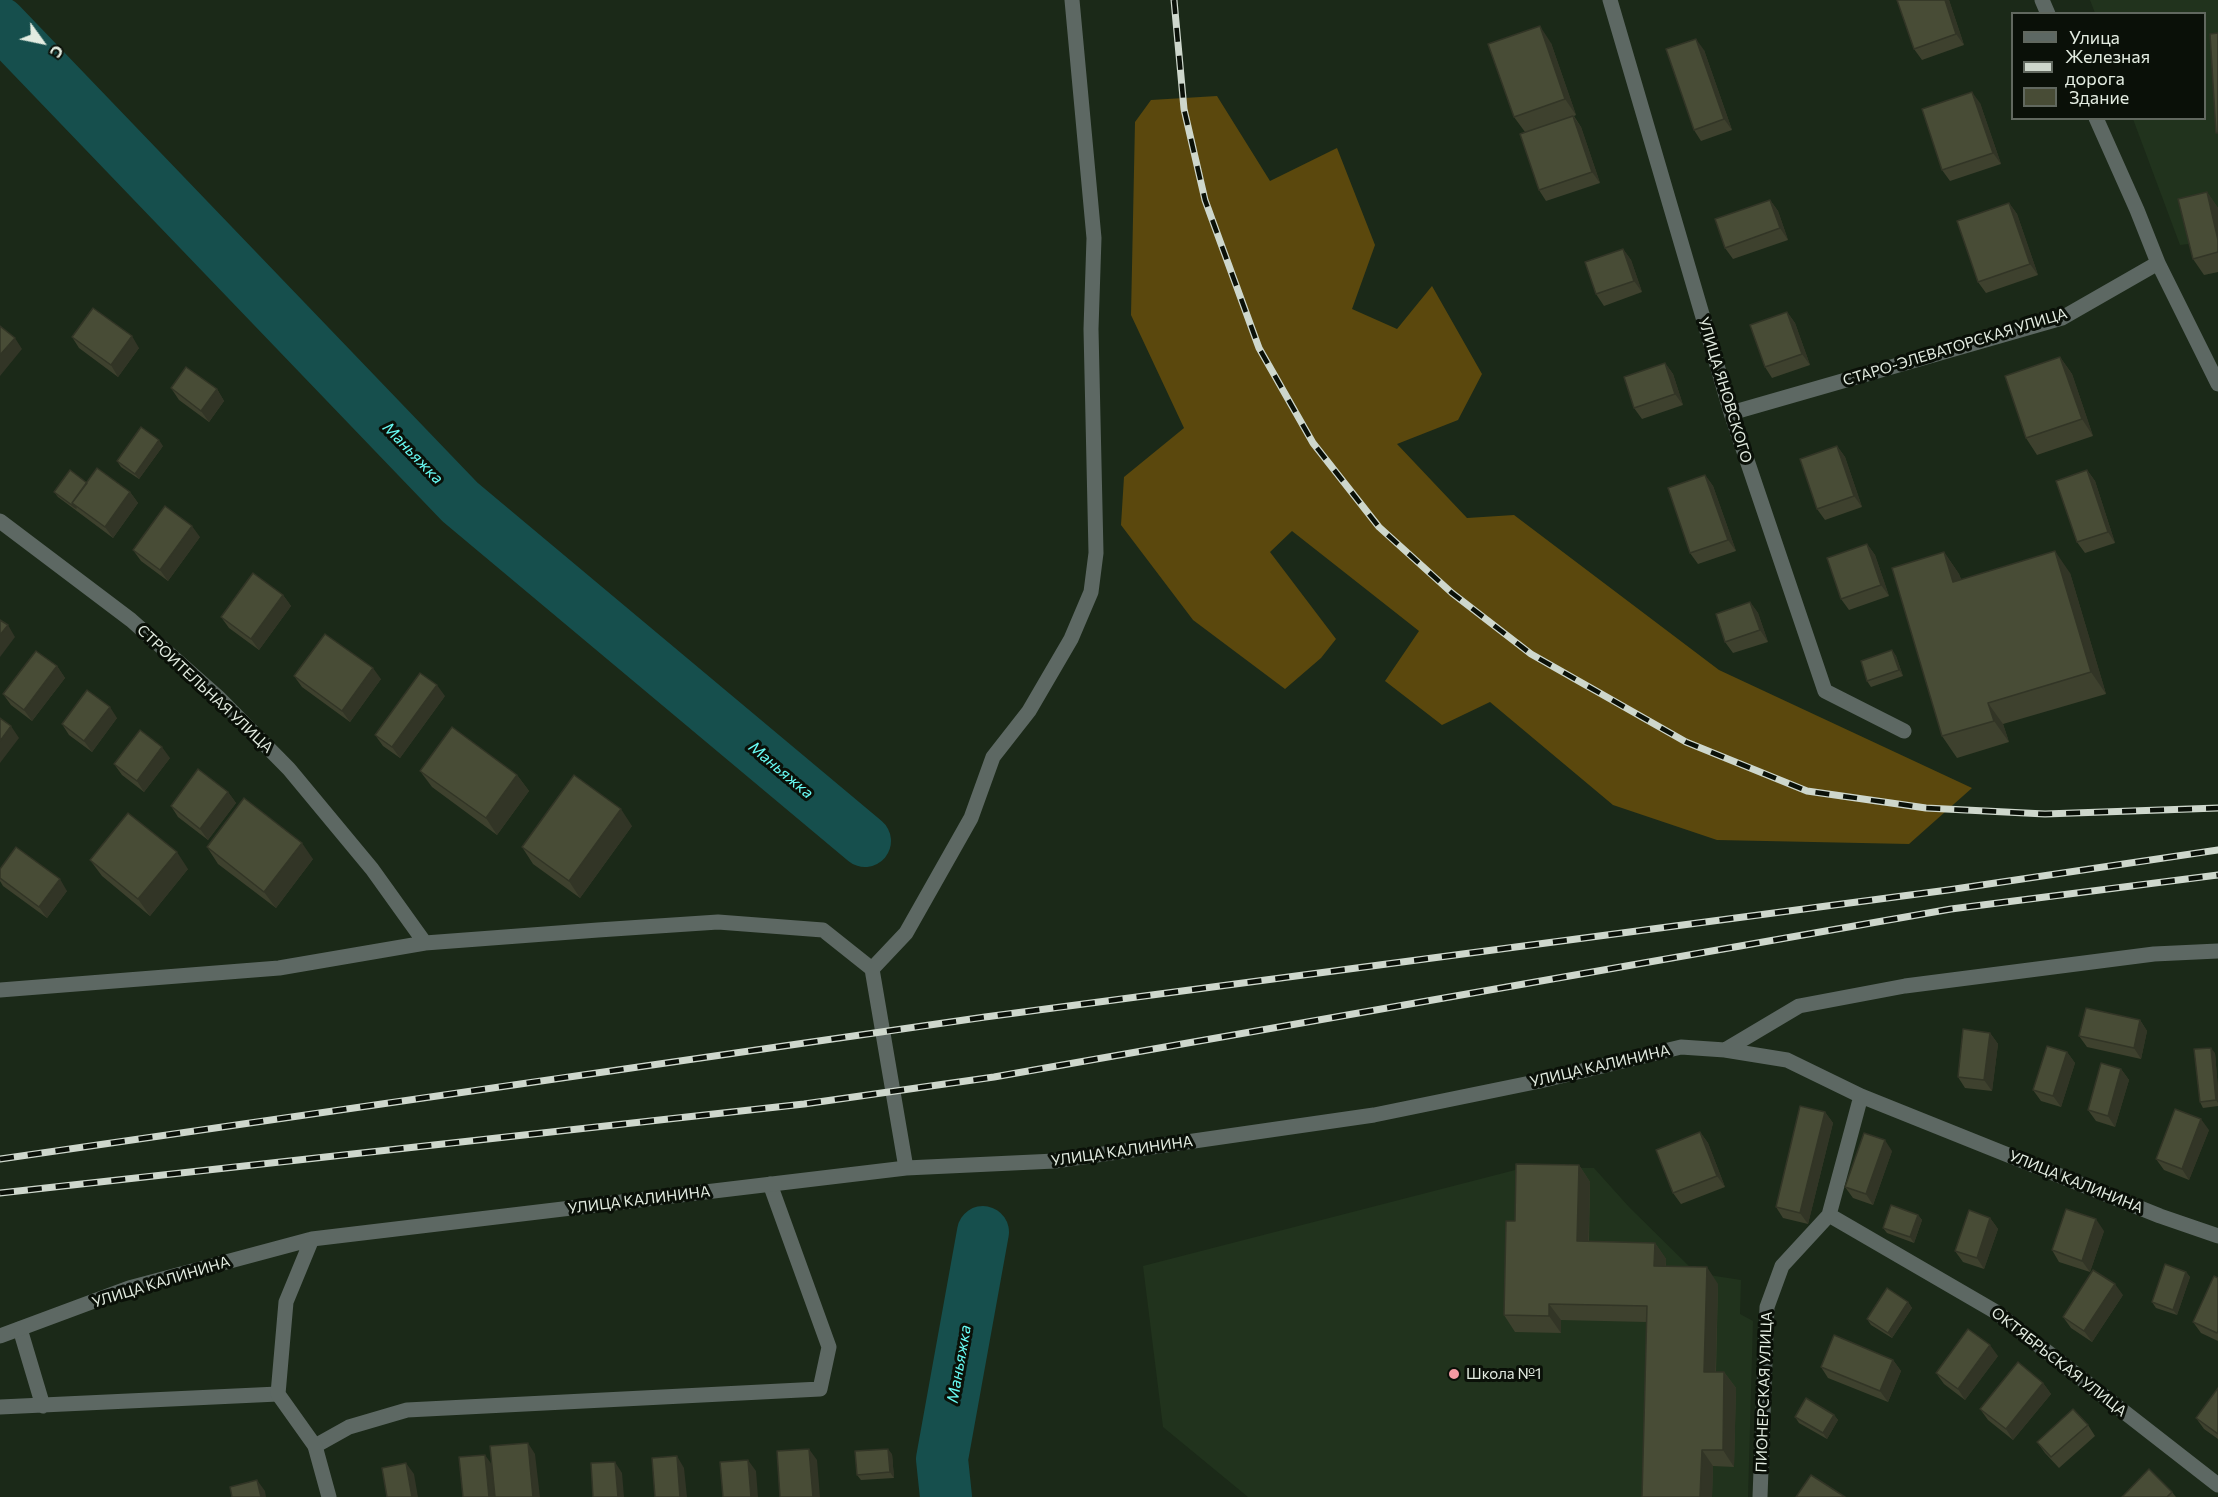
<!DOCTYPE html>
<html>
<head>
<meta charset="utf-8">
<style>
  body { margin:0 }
  #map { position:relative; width:2218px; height:1497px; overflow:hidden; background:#1b2918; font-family:Commissioner,sans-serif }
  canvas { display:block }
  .legend { position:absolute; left:2011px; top:12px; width:195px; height:108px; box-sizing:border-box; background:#0a1008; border:2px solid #61685f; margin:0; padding:8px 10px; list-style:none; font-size:18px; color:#e3ece1 }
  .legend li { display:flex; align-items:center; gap:12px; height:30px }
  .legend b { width:30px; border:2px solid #61685f }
  .north { position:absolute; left:12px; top:12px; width:60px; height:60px; -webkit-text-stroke:4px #0a1008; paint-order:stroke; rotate:123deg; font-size:16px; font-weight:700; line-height:24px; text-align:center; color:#e3ece1 }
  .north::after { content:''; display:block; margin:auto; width:21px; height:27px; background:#e3ece1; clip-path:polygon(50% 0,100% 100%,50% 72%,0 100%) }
</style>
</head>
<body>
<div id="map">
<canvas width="2218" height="1497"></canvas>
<ul class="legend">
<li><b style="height:8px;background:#5d6863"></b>Улица</li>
<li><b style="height:8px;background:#ced7cc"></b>Железная дорога</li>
<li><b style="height:16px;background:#484c36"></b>Здание</li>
</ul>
<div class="north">С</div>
</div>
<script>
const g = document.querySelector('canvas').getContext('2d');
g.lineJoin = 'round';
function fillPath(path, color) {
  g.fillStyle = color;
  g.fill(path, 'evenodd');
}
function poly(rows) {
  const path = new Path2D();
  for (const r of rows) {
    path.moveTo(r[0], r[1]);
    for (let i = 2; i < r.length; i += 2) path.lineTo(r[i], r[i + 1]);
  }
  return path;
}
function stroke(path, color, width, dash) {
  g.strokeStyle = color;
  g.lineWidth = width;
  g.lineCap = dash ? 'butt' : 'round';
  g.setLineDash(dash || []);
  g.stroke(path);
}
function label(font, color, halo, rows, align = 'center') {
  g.font = font + ' Commissioner,sans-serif';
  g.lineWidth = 6;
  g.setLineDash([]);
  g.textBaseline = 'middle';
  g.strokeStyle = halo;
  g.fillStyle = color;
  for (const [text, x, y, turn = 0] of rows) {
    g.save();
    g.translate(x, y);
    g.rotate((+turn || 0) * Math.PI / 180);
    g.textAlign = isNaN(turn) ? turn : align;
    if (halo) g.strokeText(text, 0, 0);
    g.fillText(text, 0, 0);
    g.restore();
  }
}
const built = poly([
  [2090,0,2218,0,2218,272,2204,275,2197,243,2180,245,2133,119,2204,118,2204,14,2095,13],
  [1523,1168,1594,1168,1629,1207,1696,1273,1741,1280,1740,1314,1753,1321,1748,1497,1248,1497,1163,1427,1143,1266]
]);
const forest = poly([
  [1217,96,1270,181,1337,148,1375,245,1352,309,1397,329,1432,286,1482,374,1458,420,1397,444,1467,518,1514,515,1719,670,1972,788,1909,844,1717,840,1613,805,1490,702,1442,725,1385,681,1419,631,1292,531,1270,552,1336,639,1321,658,1285,689,1193,620,1121,525,1124,477,1184,428,1131,315,1135,122,1151,100]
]);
const river = poly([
  [0,23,460,502,865,841],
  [946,1497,942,1459,983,1232]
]);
const lane = poly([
  [20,1329,43,1406],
  [0,1407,278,1394],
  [315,1446,349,1427,407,1410,820,1389,829,1347,770,1184]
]);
const street = poly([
  [1610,0,1731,413,1825,691,1904,731],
  [2042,0,2048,14],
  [2158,263,2218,384],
  [1731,413,2062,318,2158,263,2137,210,2096,118],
  [0,521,131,620,218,697,289,769,372,869,425,943],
  [872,969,906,933,971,818,993,757,1029,711,1071,639,1091,592,1096,553,1091,329,1094,238,1072,0],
  [0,990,279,968,425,943,598,930,718,922,823,930,872,969,906,1168],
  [1725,1050,1799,1006,1905,986,2154,954,2218,951],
  [1829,1215,1996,1312,2218,1485],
  [312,1239,286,1302,278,1394,315,1446,329,1497],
  [0,1336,129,1288,312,1239,906,1168,1055,1161,1374,1115,1540,1081,1681,1047,1725,1050,1787,1060,1861,1096,2160,1216,2218,1236],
  [1760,1497,1767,1307,1782,1266,1829,1215,1861,1096]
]);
const rail = poly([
  [1174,0,1184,109,1205,200,1259,348,1313,443,1379,527,1452,593,1531,654,1686,742,1807,791,1926,808,2045,814,2218,808],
  [0,1159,985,1017,1948,890,2218,850],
  [0,1193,804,1104,994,1077,1951,909,2218,875]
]);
const wall = poly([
  [1949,0,1964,45,1922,60,1914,49],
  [1551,43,1576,115,1574,116,1581,127,1600,183,1546,201,1539,190,1525,132,1514,117],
  [1704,50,1732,130,1701,141,1694,130],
  [1980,103,2001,164,1950,181,1942,170],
  [2207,192,2218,208,2218,272,2204,275,2193,259],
  [1770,200,1778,211,1788,240,1733,259,1725,248],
  [2009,203,2017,214,2038,275,1986,293,1978,282],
  [1623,249,1631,260,1642,292,1604,306,1596,294],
  [1787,312,1795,323,1810,365,1772,378,1765,367],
  [72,337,139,348,118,377,79,348],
  [2060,357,2072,374,2093,436,2037,455,2026,438],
  [1665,363,1673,374,1683,405,1642,419,1634,408],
  [171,388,217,389,224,401,209,422,179,400],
  [163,446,139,479,121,467,117,461],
  [1837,446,1845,457,1862,507,1825,520,1817,509],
  [2087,470,2095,481,2115,543,2085,553,2077,542],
  [1705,475,1713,486,1736,551,1698,564,1690,553],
  [87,483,130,492,138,503,113,538,58,497,54,492],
  [200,537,168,581,141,561,133,550],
  [1867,544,1875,555,1889,596,1849,610,1841,599],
  [1944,552,1959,574,1961,579,2070,573,2106,694,2003,724,2009,742,1957,758,1942,736],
  [283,595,291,606,259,650,229,628,221,617],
  [1750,602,1758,613,1768,642,1733,653,1725,642],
  [1892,650,1896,656,1903,676,1871,687,1867,681],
  [57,666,65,678,32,721,11,705,3,694],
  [294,676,381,679,350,722,302,687],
  [445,696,400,758,383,746,375,735],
  [117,718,92,752,69,735,62,724],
  [170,758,144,792,122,775,114,764],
  [420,771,517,775,529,791,497,835,432,787],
  [228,792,236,803,208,840,178,817,171,806],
  [632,826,580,898,533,864,522,847],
  [207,847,313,859,276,908,218,864],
  [90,860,188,869,150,916,102,876],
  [0,869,67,891,47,918,3,886,0,881],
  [2140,1020,2147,1031,2141,1059,2087,1047,2079,1036],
  [1990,1033,1998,1044,1992,1091,1965,1088,1958,1077],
  [2067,1052,2075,1063,2061,1107,2041,1101,2033,1090],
  [2215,1053,2218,1089,2218,1106,2203,1108,2200,1102],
  [2121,1069,2129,1080,2115,1127,2096,1121,2088,1110],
  [1825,1112,1833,1123,1808,1224,1783,1218,1776,1207],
  [2209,1130,2189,1180,2164,1170,2156,1159],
  [1700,1132,1708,1143,1725,1187,1681,1204,1673,1193],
  [1892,1151,1873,1205,1853,1198,1845,1187],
  [1579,1165,1590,1182,1589,1241,1655,1243,1666,1259,1666,1266,1718,1284,1716,1372,1724,1372,1736,1388,1734,1467,1713,1466,1712,1497,1646,1322,1561,1320,1561,1333,1515,1332,1504,1315,1515,1221],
  [1918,1215,1922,1220,1914,1243,1887,1233,1883,1228],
  [1990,1218,1998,1229,1984,1269,1963,1262,1955,1251],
  [2104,1231,2090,1272,2059,1262,2052,1250],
  [2186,1272,2190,1277,2177,1315,2156,1308,2152,1302],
  [2218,1278,2218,1341,2201,1333,2193,1322],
  [2123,1295,2092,1342,2071,1328,2063,1317],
  [1908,1302,1912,1308,1892,1338,1871,1325,1867,1319],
  [1998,1356,1965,1400,1944,1384,1936,1373],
  [1893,1360,1901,1371,1888,1402,1828,1378,1821,1367],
  [2043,1383,2051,1394,2013,1440,1988,1420,1980,1409],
  [2218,1388,2218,1439,2204,1429,2196,1418],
  [1834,1415,1838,1420,1827,1439,1799,1423,1795,1417],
  [2088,1425,2095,1436,2059,1468,2045,1453,2037,1442],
  [892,1454,894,1478,861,1480,857,1475],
  [2172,1492,2176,1497,2122,1497]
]);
const shadedWall = poly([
  [1945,0,1949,0,1964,45,1956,34],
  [1540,26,1551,43,1576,115,1565,99],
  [1696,39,1704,50,1732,130,1724,119],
  [1972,92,1980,103,2001,164,1993,153],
  [1573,116,1581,127,1600,183,1592,172],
  [2207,192,2218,208,2218,240],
  [1770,200,1778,211,1788,240,1780,228],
  [2009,203,2017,214,2038,275,2030,264],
  [1623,249,1631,260,1642,292,1634,281],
  [1787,312,1795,323,1810,365,1802,354],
  [132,336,139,348,118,377,111,365],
  [15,338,22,349,0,376,0,355],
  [2060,357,2072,374,2093,436,2082,419],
  [1665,363,1673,374,1683,405,1675,394],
  [217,389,224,401,209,422,201,411],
  [159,440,163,446,139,479,135,474],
  [1837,446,1845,457,1862,507,1854,496],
  [2087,470,2095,481,2115,543,2108,532],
  [1705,475,1713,486,1736,551,1728,540],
  [130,492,138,503,113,538,105,527],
  [192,526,200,537,168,581,160,570],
  [1867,544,1875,555,1889,596,1881,585],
  [2055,551,2070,573,2106,694,2091,672],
  [1944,552,1959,574,1968,603,1953,582],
  [283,595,291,606,259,650,251,639],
  [1750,602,1758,613,1768,642,1760,630],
  [8,625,15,637,0,657,0,635],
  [1892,650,1896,656,1903,676,1899,670],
  [57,666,65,678,32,721,24,710],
  [373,668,381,679,350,722,342,711],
  [437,685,445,696,400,758,392,747],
  [1988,703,2003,724,2009,742,1994,721],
  [110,707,117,718,92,752,84,741],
  [11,726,19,738,0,763,0,741],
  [162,747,170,758,144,792,137,781],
  [517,775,529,791,497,835,486,818],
  [228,792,236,803,208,840,200,829],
  [621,809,632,826,580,898,569,881],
  [302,843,313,859,276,908,264,892],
  [177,852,188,869,150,916,138,899],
  [60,879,67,891,47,918,39,907],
  [2140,1020,2147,1031,2141,1059,2134,1048],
  [1990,1033,1998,1044,1992,1091,1984,1080],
  [2211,1048,2215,1053,2218,1089,2218,1103,2216,1100],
  [2067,1052,2075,1063,2061,1107,2053,1096],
  [2121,1069,2129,1080,2115,1127,2108,1116],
  [1825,1112,1833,1123,1808,1224,1800,1213],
  [2201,1119,2209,1130,2189,1180,2182,1169],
  [1700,1132,1708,1143,1725,1187,1717,1176],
  [1885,1140,1892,1151,1873,1205,1866,1194],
  [1579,1165,1590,1182,1588,1257,1577,1241],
  [1918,1215,1922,1220,1914,1243,1910,1237],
  [1990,1218,1998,1229,1984,1269,1977,1258],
  [2096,1219,2104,1231,2090,1272,2082,1261],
  [1655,1243,1666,1259,1665,1282,1654,1266],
  [1707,1267,1718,1284,1715,1388,1704,1372],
  [2186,1272,2190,1277,2177,1315,2173,1310],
  [2115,1284,2123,1295,2092,1342,2084,1331],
  [1908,1302,1912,1308,1892,1338,1888,1333],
  [1549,1304,1561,1320,1561,1333,1549,1316],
  [1990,1345,1998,1356,1965,1400,1958,1389],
  [1893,1360,1901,1371,1888,1402,1880,1391],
  [1724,1372,1736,1388,1734,1467,1723,1450],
  [2043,1383,2051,1394,2013,1440,2006,1429],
  [1834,1415,1838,1420,1827,1439,1823,1433],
  [528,1443,535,1454,540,1497,533,1497],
  [809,1449,817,1460,820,1497,813,1497],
  [888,1449,892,1454,894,1478,890,1472],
  [1702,1450,1713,1466,1712,1497,1700,1497],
  [485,1455,493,1466,496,1497,489,1497],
  [677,1456,684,1468,687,1497,680,1497],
  [748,1460,756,1471,758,1497,751,1497],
  [615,1462,622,1473,624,1497,618,1497],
  [406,1463,414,1474,418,1497,412,1497],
  [257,1480,265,1491,266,1497,261,1497]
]);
const building = poly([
  [1897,0,1945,0,1956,34,1914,49,1897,0],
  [1540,26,1565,99,1514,117,1488,44,1540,26],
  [2218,33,2218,133,2216,133,2210,34,2218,33],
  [1696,39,1724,119,1694,130,1666,49,1696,39],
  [1972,92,1993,153,1942,170,1922,109,1972,92],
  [1573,116,1592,172,1539,190,1520,134,1573,116],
  [2207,192,2218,240,2218,252,2193,259,2178,199,2207,192],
  [1770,200,1780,228,1725,248,1715,219,1770,200],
  [2009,203,2030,264,1978,282,1957,221,2009,203],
  [1623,249,1634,281,1596,294,1585,262,1623,249],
  [93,308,132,336,111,365,72,337,93,308],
  [1787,312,1802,354,1765,367,1750,325,1787,312],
  [0,326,15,338,0,355,0,326],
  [2060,357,2082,419,2026,438,2005,376,2060,357],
  [1665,363,1675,394,1634,408,1624,377,1665,363],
  [186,367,217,389,201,411,171,388,186,367],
  [141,427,159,440,135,474,117,461,141,427],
  [1837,446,1854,496,1817,509,1800,459,1837,446],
  [97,468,130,492,105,527,72,503,97,468],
  [70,470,87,483,72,503,76,508,54,492,70,470],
  [2087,470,2108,532,2077,542,2056,481,2087,470],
  [1705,475,1728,540,1690,553,1668,488,1705,475],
  [165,506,192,526,160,570,133,550,165,506],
  [1867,544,1881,585,1841,599,1827,558,1867,544],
  [2055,551,2091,672,1988,703,1994,721,1942,736,1892,568,1944,552,1953,582,2055,551],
  [253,573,283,595,251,639,221,617,253,573],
  [1750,602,1760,630,1725,642,1716,614,1750,602],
  [0,620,8,625,0,635,0,620],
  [325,634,373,668,342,711,294,676,325,634],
  [1892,650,1899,670,1867,681,1861,661,1892,650],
  [36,651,57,666,24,710,3,694,36,651],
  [420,673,437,685,392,747,375,735,420,673],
  [87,690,110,707,84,741,62,724,87,690],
  [0,718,11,726,0,741,0,718],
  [452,727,517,775,486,818,420,771,452,727],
  [140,730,162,747,137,781,114,764,140,730],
  [198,769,228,792,200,829,171,806,198,769],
  [574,775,621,809,569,881,522,847,574,775],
  [244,798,302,843,264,892,207,847,244,798],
  [128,813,177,852,138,899,90,860,128,813],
  [16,847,60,879,39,907,0,878,0,869,16,847],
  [2086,1008,2140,1020,2134,1048,2079,1036,2086,1008],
  [1963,1029,1990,1033,1984,1080,1958,1077,1963,1029],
  [2047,1046,2067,1052,2053,1096,2033,1090,2047,1046],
  [2211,1048,2216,1100,2200,1102,2194,1049,2211,1048],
  [2101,1063,2121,1069,2108,1116,2088,1110,2101,1063],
  [1800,1106,1825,1112,1800,1213,1776,1207,1800,1106],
  [2175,1109,2201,1119,2182,1169,2156,1159,2175,1109],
  [1700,1132,1717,1176,1673,1193,1656,1150,1700,1132],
  [1864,1133,1885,1140,1866,1194,1845,1187,1864,1133],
  [1516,1164,1579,1165,1577,1241,1655,1243,1654,1266,1707,1267,1704,1372,1724,1372,1723,1450,1702,1450,1700,1497,1642,1497,1647,1306,1549,1304,1549,1316,1504,1315,1506,1221,1515,1221,1516,1164],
  [1891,1205,1918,1215,1910,1237,1883,1228,1891,1205],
  [2066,1209,2096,1219,2082,1261,2052,1250,2066,1209],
  [1969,1210,1990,1218,1977,1258,1955,1251,1969,1210],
  [2165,1264,2186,1272,2173,1310,2152,1302,2165,1264],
  [2093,1270,2115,1284,2084,1331,2063,1317,2093,1270],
  [2214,1276,2218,1278,2218,1331,2217,1333,2193,1322,2214,1276],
  [1887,1288,1908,1302,1888,1333,1867,1319,1887,1288],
  [1968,1329,1990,1345,1958,1389,1936,1373,1968,1329],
  [1834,1335,1893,1360,1880,1391,1821,1367,1834,1335],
  [2018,1362,2043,1383,2006,1429,1980,1409,2018,1362],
  [2218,1388,2218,1434,2196,1418,2218,1388],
  [1806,1398,1834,1415,1823,1433,1795,1417,1806,1398],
  [2073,1409,2088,1425,2051,1457,2037,1442,2073,1409],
  [528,1443,533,1497,495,1497,490,1446,528,1443],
  [809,1449,813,1497,780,1497,777,1451,809,1449],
  [888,1449,890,1472,857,1475,855,1451,888,1449],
  [485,1455,489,1497,463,1497,459,1457,485,1455],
  [677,1456,680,1497,655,1497,652,1458,677,1456],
  [748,1460,751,1497,723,1497,720,1462,748,1460],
  [615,1462,618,1497,593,1497,591,1463,615,1462],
  [406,1463,412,1497,387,1497,382,1468,406,1463],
  [2149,1469,2172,1492,2167,1497,2122,1497,2149,1469],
  [1811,1475,1845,1497,1796,1497,1811,1475],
  [257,1480,261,1497,232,1497,230,1487,257,1480]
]);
const markers = [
  [1454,1374,6,"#f49aa3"]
];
const streetNames = [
  ["СТАРО-ЭЛЕВАТОРСКАЯ УЛИЦА",1955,347,-17],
  ["УЛИЦА ЯНОВСКОГО",1725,390,73],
  ["СТРОИТЕЛЬНАЯ УЛИЦА",205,689,43],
  ["УЛИЦА КАЛИНИНА",1600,1066,-13],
  ["УЛИЦА КАЛИНИНА",1122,1151,-8],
  ["УЛИЦА КАЛИНИНА",2076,1182,22],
  ["УЛИЦА КАЛИНИНА",639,1200,-7],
  ["УЛИЦА КАЛИНИНА",161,1282,-17],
  ["ОКТЯБРЬСКАЯ УЛИЦА",2059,1362,38],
  ["ПИОНЕРСКАЯ УЛИЦА",1764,1392,-88]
];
const poiNames = [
  ["Школа №1",1466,1374]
];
const waterNames = [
  ["Маньяжка",413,453,46],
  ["Маньяжка",781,770,40],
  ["Маньяжка",959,1364,-80]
];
fillPath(built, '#21331d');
fillPath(forest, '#5b480d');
stroke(river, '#164f4d', 52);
stroke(lane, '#5d6863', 15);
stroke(street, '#5d6863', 15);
stroke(rail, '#ced7cc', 7);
stroke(rail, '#0a1008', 4.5, [14]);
fillPath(wall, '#3e412e');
fillPath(shadedWall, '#323526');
fillPath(building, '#484c36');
stroke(building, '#323526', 1.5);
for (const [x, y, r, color] of markers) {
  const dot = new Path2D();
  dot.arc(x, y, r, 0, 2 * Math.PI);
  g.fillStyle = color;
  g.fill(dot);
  stroke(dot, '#0a1008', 2);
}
label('15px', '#e3ece1', '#0a1008', streetNames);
label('15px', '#e3ece1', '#0a1008', poiNames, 'left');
label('italic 16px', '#69fdf6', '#0a1008', waterNames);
</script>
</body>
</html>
